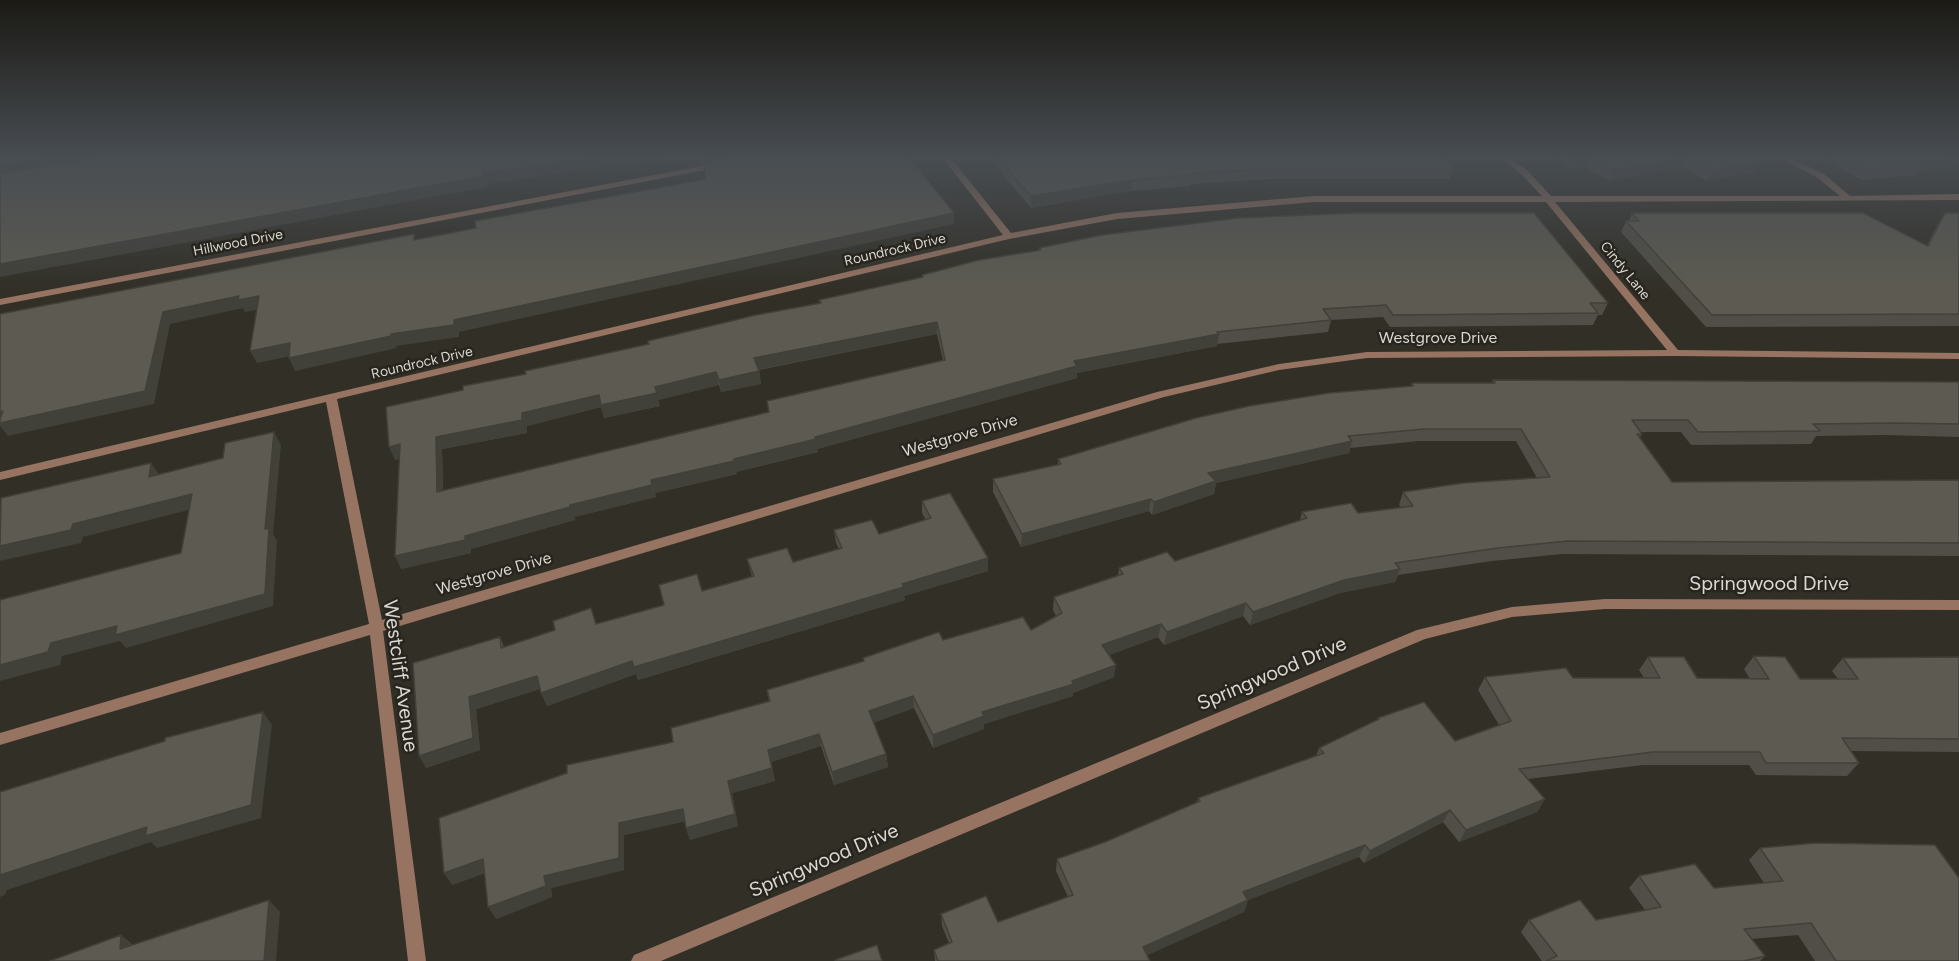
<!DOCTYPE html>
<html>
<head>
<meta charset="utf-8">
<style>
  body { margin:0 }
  canvas { display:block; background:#312f26 }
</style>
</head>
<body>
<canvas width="1959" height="961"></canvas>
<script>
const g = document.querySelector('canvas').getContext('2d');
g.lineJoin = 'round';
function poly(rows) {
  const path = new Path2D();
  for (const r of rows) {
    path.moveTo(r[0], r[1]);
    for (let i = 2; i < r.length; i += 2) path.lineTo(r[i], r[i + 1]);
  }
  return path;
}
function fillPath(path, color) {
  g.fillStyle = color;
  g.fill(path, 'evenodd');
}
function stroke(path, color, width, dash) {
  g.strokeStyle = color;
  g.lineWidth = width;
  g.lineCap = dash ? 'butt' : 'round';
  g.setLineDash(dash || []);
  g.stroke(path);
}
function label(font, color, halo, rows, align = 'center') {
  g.font = font + ' Figtree,sans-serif';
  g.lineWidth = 5;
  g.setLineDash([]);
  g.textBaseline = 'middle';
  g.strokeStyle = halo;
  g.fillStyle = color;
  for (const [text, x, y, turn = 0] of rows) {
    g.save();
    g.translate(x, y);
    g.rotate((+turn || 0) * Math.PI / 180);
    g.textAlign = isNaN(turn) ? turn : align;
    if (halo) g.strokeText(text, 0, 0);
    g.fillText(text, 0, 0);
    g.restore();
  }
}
const minor = poly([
  [942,157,950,157,1011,233,1117,213,1314,196,1542,196,1520,173,1500,157,1509,157,1526,169,1551,196,1840,196,1818,178,1778,157,1788,157,1824,174,1850,196,1959,194,1959,200,1555,202,1678,350,1959,353,1959,359,1675,356,1367,358,1279,370,1164,397,383,631,426,961,408,961,370,635,0,745,0,733,369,624,326,402,0,480,0,472,1003,235,942,157],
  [1314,202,1546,202,1667,350,1367,352,1279,364,1157,392,382,620,337,399,1009,239,1117,219,1314,202],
  [718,163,721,163,721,167,0,305,0,299,718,163],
  [1605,599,1959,600,1959,610,1605,609,1512,617,1425,639,661,961,631,961,634,955,1417,630,1512,607,1605,599]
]);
const wall = poly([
  [988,157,1445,157,1453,168,1450,179,1269,179,1190,184,1190,186,1131,191,1031,208],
  [1550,157,1753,157,1762,161,1756,172,1707,181,1682,167,1610,181,1586,168,1574,170],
  [1821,157,1959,157,1918,172,1916,175,1861,180],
  [1632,213,1927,245,1938,224,1945,213,1959,213,1959,326,1706,327,1621,232,1626,221,1629,221],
  [1039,248,1608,303,1602,315,1598,315,1593,325,1390,327,1383,317,1331,320,1328,332,1217,344,1217,346,1077,373,1077,378,817,449,818,452,736,472,737,474,655,493,656,497,574,517,575,520,471,549,471,553,401,569,399,459,395,460,649,344,820,303,819,300,922,277,922,275,1039,251],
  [937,334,943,360,767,401,769,413,443,490,442,449,527,433,527,426,601,407,604,418,660,406,658,400,719,385,721,392,761,384,759,370],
  [1493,380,1959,382,1959,437,1885,435,1816,436,1811,444,1691,445,1681,432,1641,432,1642,434,1640,437,1672,482,1959,480,1959,556,1562,554,1492,561,1398,575,1395,582,1340,593,1250,625,1243,616,1164,645,1158,637,1109,655,1114,677,1073,693,1073,696,984,724,984,729,933,748,914,708,874,722,886,754,888,767,834,785,821,746,771,762,775,781,732,793,738,826,690,840,686,828,685,821,624,835,624,870,551,888,552,897,496,919,485,873,452,885,673,742,769,702,767,690,863,662,863,658,943,640,1031,630,1056,616,1053,610,1054,597,1118,575,1119,568,1175,561,1300,520,1302,512,1358,513,1401,507,1399,505,1403,492,1537,478,1516,441,1419,441,1350,448,1349,453,1216,483,1214,494,1152,515,1149,511,1021,547,993,492,993,479,1058,465,1058,459,1411,386,1412,383,1492,383],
  [922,501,988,558,988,571,904,596,905,600,638,680,636,674,547,706,540,689,476,709,480,750,426,768,500,637,504,647,596,624,664,605,702,591,752,577,747,559,793,562,839,549,836,543,834,530,879,534,926,520,922,513],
  [1754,656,1800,679,1838,679,1832,671,1843,658,1959,657,1959,752,1851,751,1859,763,1847,776,1756,775,1749,765,1643,765,1528,779,1545,799,1537,812,1459,842,1443,822,1364,863,1359,857,1248,900,1244,912,1147,955,1150,961,935,961,934,950,949,943,942,926,941,914,998,922,1068,897,1056,871,1057,859,1105,842,1197,803,1198,798,1316,756,1319,748,1377,721,1378,718,1455,741,1499,725,1478,690,1485,677,1644,678,1639,670,1648,657,1697,678,1750,679,1744,669],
  [1760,848,1959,961,1815,961,1798,935,1751,939,1765,956,1760,961,1542,961,1521,932,1529,920,1596,920,1645,910,1629,888,1639,876,1714,888,1764,883,1749,860]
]);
const shadedWall = poly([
  [51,157,124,157,0,177,0,165],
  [596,157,670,157,487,184,487,187,0,277,0,264,483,173],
  [702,157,742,157,703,164],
  [1591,157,1586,168,1574,170,1578,160],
  [1686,157,1682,167,1610,181,1614,170],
  [1959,157,1959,166,1918,172,1923,164,1920,162],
  [1762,161,1756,172,1707,181,1713,170],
  [1133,180,1131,191,1031,208,1031,196],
  [954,213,954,224,459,332,459,337,396,346,397,348,295,371,289,358,391,334],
  [239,296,259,296,266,308,245,312,243,308,170,324,154,404,8,436,0,426,0,412,163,312],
  [937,322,937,334,756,370,754,358],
  [1219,334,1217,346,1077,373,1077,378,817,449,818,452,736,472,737,474,655,493,651,480,815,437,1074,361],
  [290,343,296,355,257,363,250,351],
  [759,371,761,384,721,392,719,380],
  [716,372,719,385,658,400,660,406,604,418,601,407,527,426,527,433,442,449,443,504,437,492,436,437,522,413,599,395,655,387],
  [274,432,281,445,273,534,277,541,273,606,126,648,120,641,62,656,60,665,0,681,0,665,51,643,265,529],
  [1352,441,1349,453,1216,483,1214,494,1152,515,1154,502,1208,473],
  [400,444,406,457,395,460,389,447],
  [151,463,160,476,149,477],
  [652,485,656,497,574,517,575,520,471,549,471,553,401,569,395,556,465,536,570,505],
  [192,494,200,507,83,537,81,543,0,561,0,546,73,524],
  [1151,499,1149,511,1021,547,1022,534],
  [988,558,988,571,904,596,905,600,638,680,636,674,547,706,541,693,632,661,902,584],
  [1400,569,1395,582,1340,593,1250,625,1253,612,1344,580],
  [1246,603,1243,616,1164,645,1167,632],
  [1161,624,1158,637,1101,658,1102,645],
  [1116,665,1114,677,1073,693,1073,696,984,724,984,729,933,748,933,735,982,712],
  [537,676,543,688,476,709,480,750,426,768,419,756,469,697],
  [913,696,914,708,871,724,869,711],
  [263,712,272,725,261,818,157,848,151,842,7,890,5,895,0,897,0,875],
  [819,734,821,746,771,762,768,750],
  [886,754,888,767,834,785,832,772],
  [772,768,775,781,732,793,738,826,690,840,686,828,728,781],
  [1545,799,1537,812,1459,842,1466,830],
  [683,809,687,821,624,835,624,870,551,888,552,897,496,919,488,907,544,876,619,823],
  [1450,810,1443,822,1364,863,1370,851],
  [1365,845,1359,857,1248,900,1244,912,1141,958,1143,947,1243,892],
  [483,859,490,871,452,885,444,873],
  [269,900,280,912,276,961,264,961],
  [121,935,135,946,120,949]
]);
const building = poly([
  [0,157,51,157,0,165,0,157],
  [105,157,596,157,483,173,484,176,0,264,0,173,105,157],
  [729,157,909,157,954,213,454,320,454,325,391,334,391,336,289,358,290,343,250,351,259,296,238,300,239,296,163,312,145,391,0,423,0,419,3,411,0,412,0,314,383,240,414,234,414,240,476,228,475,221,706,179,703,162,729,157],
  [997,157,1445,157,1453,168,1271,169,1190,173,1191,175,1133,180,1031,196,997,157],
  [1573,157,1685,157,1614,170,1591,157,1578,160,1573,157],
  [1687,157,1753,157,1762,161,1713,170,1687,157],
  [1846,157,1958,157,1920,162,1923,164,1867,169,1846,157],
  [1356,213,1534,213,1608,303,1590,303,1598,313,1393,315,1386,305,1323,309,1331,320,1217,332,1219,334,1074,361,1077,366,815,437,816,439,734,459,734,461,651,480,652,485,570,505,570,507,465,536,465,540,395,556,400,444,389,447,386,407,463,390,463,386,526,374,525,371,649,344,648,341,756,315,821,303,819,300,923,277,922,275,979,260,1041,250,1039,248,1102,235,1238,218,1356,213],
  [937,322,945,360,767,401,769,412,437,492,436,437,522,420,522,413,599,395,601,405,657,393,655,387,716,372,719,380,759,371,754,358,937,322],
  [1632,213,1863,213,1928,246,1945,213,1959,213,1959,314,1712,315,1626,221,1639,221,1632,213],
  [1493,380,1959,382,1959,424,1894,423,1813,424,1820,431,1698,432,1688,420,1632,420,1642,434,1637,434,1672,482,1959,480,1959,543,1568,541,1498,548,1395,563,1400,569,1344,580,1253,612,1246,603,1167,632,1161,624,1102,645,1116,665,1072,681,1074,684,982,712,984,716,933,735,913,696,869,711,886,754,832,772,819,734,768,750,772,768,728,781,735,814,686,828,683,809,619,823,619,858,544,876,546,886,488,907,483,859,444,873,439,818,567,773,567,765,673,742,671,728,770,701,767,690,864,661,863,658,939,632,943,640,1023,617,1031,630,1062,613,1054,597,1123,574,1119,568,1167,552,1175,561,1307,518,1302,512,1351,503,1358,513,1413,506,1403,492,1463,483,1550,477,1521,429,1424,429,1348,436,1352,441,1208,473,1216,481,1154,502,1151,499,1022,534,993,479,1061,464,1058,459,1196,418,1249,406,1329,393,1413,386,1412,383,1495,383,1493,380],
  [274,432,265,529,269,528,265,594,115,635,117,626,51,643,48,652,0,665,0,600,181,553,192,494,73,524,71,530,0,546,1,498,151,463,149,477,223,458,225,443,274,432],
  [950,493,988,558,902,584,904,587,634,667,632,661,541,693,537,676,469,697,473,738,419,756,413,663,500,637,501,648,555,630,553,621,591,608,596,624,664,605,659,585,697,574,702,591,754,576,747,559,787,548,793,562,842,548,834,530,872,520,879,534,931,518,922,501,950,493],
  [1754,656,1785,657,1800,679,1858,679,1843,658,1959,657,1959,739,1842,738,1859,763,1766,763,1760,752,1653,752,1519,769,1545,799,1466,830,1450,810,1370,851,1365,845,1243,892,1248,900,1143,947,1150,961,938,961,934,950,952,942,941,914,986,896,998,922,1073,895,1057,859,1105,842,1200,801,1198,798,1324,753,1319,748,1379,719,1378,718,1424,702,1455,741,1511,721,1485,677,1566,668,1573,678,1660,678,1648,657,1684,657,1697,678,1769,679,1754,656],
  [263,712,251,805,145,836,147,827,0,875,0,792,165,741,165,738,263,712],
  [1816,843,1935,845,1959,878,1959,961,1836,961,1811,923,1744,929,1765,956,1744,961,1546,961,1557,956,1529,920,1580,900,1596,920,1661,907,1639,876,1695,864,1714,888,1783,881,1760,848,1816,843],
  [269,900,264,961,50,961,121,935,120,949,269,900],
  [877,945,882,961,835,961,835,960,877,945]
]);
const farStreetnames = [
  ["Hillwood Drive",238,243,-11],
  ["Roundrock Drive",895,250,-13],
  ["Cindy Lane",1625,271,51],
  ["Roundrock Drive",422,363,-13]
];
const streetNames = [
  ["Westgrove Drive",1438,338],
  ["Westgrove Drive",960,436,-16],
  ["Westgrove Drive",494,574,-16]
];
const nearStreetnames = [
  ["Springwood Drive",1769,584],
  ["Springwood Drive",1272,674,-23],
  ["Westcliff Avenue",400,676,82],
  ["Springwood Drive",824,861,-23]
];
fillPath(minor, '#977361');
fillPath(wall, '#504e46');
fillPath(shadedWall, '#414039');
fillPath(building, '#5d5b51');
stroke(building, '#414039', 1.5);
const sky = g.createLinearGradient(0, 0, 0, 291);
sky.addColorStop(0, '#1b1a15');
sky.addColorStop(0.54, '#484d52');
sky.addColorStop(1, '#484d5200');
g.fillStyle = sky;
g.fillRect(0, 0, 1959, 291);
label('14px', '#d9d8d2', '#27251d', farStreetnames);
label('16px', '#d9d8d2', '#27251d', streetNames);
label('20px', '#d9d8d2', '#27251d', nearStreetnames);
</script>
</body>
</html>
